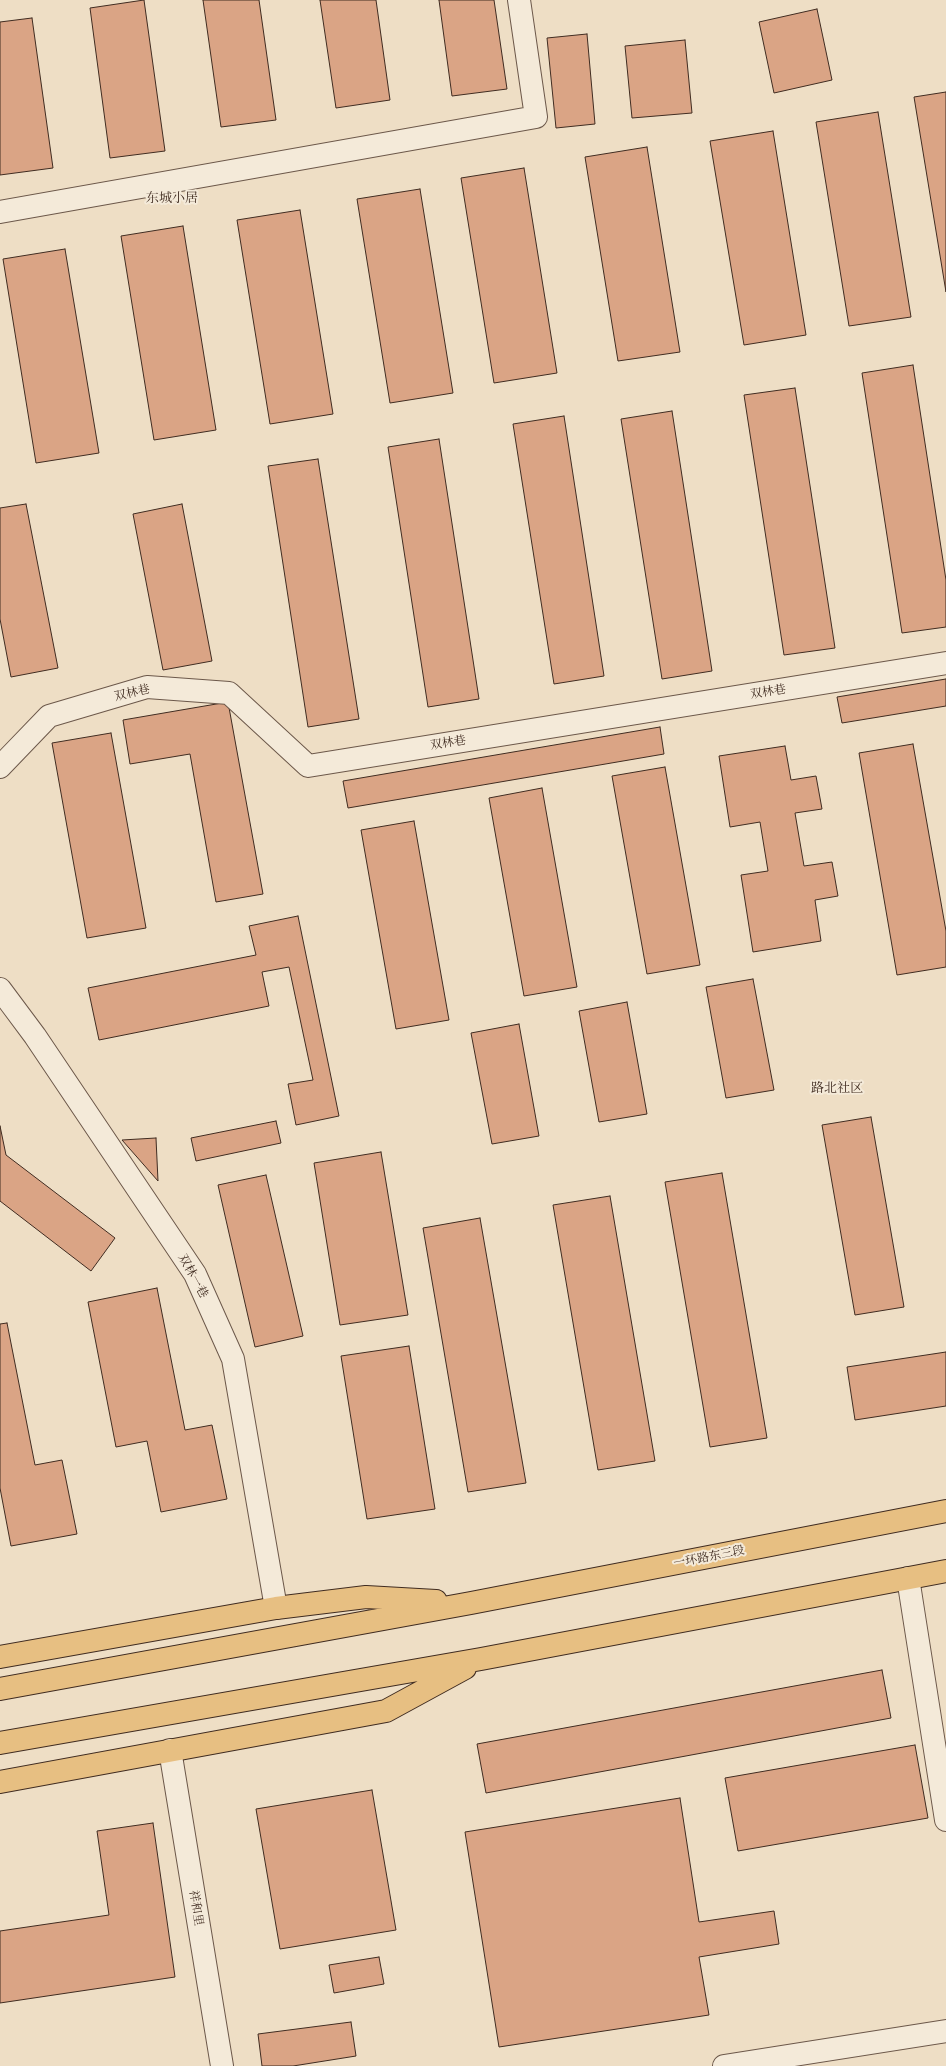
<!DOCTYPE html>
<html>
<head>
<meta charset="utf-8">
<style>
  body { margin:0 }
  canvas { display:block; background:#eedec5 }
</style>
</head>
<body>
<canvas width="946" height="2066"></canvas>
<script>
const g = document.querySelector('canvas').getContext('2d');
g.lineJoin = 'round';
function fillPath(path, color) {
  g.fillStyle = color;
  g.fill(path, 'evenodd');
}
function poly(rows) {
  const path = new Path2D();
  for (const r of rows) {
    path.moveTo(r[0], r[1]);
    for (let i = 2; i < r.length; i += 2) path.lineTo(r[i], r[i + 1]);
  }
  return path;
}
function stroke(path, color, width, dash) {
  g.strokeStyle = color;
  g.lineWidth = width;
  g.lineCap = dash ? 'butt' : 'round';
  g.setLineDash(dash || []);
  g.stroke(path);
}
function label(font, color, halo, rows, align = 'center') {
  g.font = font + ' "Libre Caslon Text","Noto Serif SC",serif';
  g.lineWidth = 4;
  g.setLineDash([]);
  g.textBaseline = 'middle';
  g.strokeStyle = halo;
  g.fillStyle = color;
  for (const [text, x, y, turn = 0] of rows) {
    g.save();
    g.translate(x, y);
    g.rotate((+turn || 0) * Math.PI / 180);
    g.textAlign = isNaN(turn) ? turn : align;
    if (halo) g.strokeText(text, 0, 0);
    g.fillText(text, 0, 0);
    g.restore();
  }
}
const building = poly([
  [144,0,165,151,110,158,90,8,144,0],
  [203,0,259,0,276,120,221,127,203,0],
  [320,0,376,0,390,100,336,108,320,0],
  [439,0,494,0,507,89,452,96,439,0],
  [817,9,832,80,774,93,759,22,817,9],
  [32,18,53,168,0,175,0,22,32,18],
  [587,34,595,124,556,128,547,38,587,34],
  [685,40,692,113,632,118,625,46,685,40],
  [946,92,946,292,914,97,946,92],
  [878,112,911,317,849,326,816,122,878,112],
  [773,131,806,335,744,345,710,141,773,131],
  [647,147,680,352,618,361,585,157,647,147],
  [524,168,557,373,494,383,461,178,524,168],
  [420,189,453,393,390,403,357,199,420,189],
  [300,210,333,414,270,424,237,220,300,210],
  [183,226,216,430,154,440,121,236,183,226],
  [65,249,99,453,36,463,3,259,65,249],
  [913,365,946,580,946,627,902,633,862,373,913,365],
  [795,388,835,648,784,655,744,395,795,388],
  [672,411,712,671,662,679,621,419,672,411],
  [564,416,604,676,554,684,513,424,564,416],
  [439,439,479,699,428,707,388,447,439,439],
  [318,459,359,719,308,727,268,466,318,459],
  [26,504,58,668,11,677,0,619,0,508,26,504],
  [182,504,212,661,163,670,133,514,182,504],
  [946,679,946,706,842,723,837,697,946,679],
  [228,702,263,894,216,902,190,754,130,764,123,720,228,702],
  [660,727,664,754,348,808,343,781,660,727],
  [111,733,146,928,87,938,52,743,111,733],
  [913,744,946,931,946,967,897,975,859,753,913,744],
  [785,746,791,780,816,776,822,809,795,813,804,866,832,862,838,896,815,900,821,941,753,952,741,875,768,871,760,822,730,827,719,756,785,746],
  [665,767,700,965,647,974,612,776,665,767],
  [542,788,577,987,524,996,489,798,542,788],
  [414,821,449,1020,396,1029,361,830,414,821],
  [298,916,339,1116,296,1125,288,1084,313,1080,289,967,262,972,269,1006,99,1040,88,988,256,955,249,926,298,916],
  [753,979,774,1090,726,1098,706,987,753,979],
  [627,1002,647,1114,599,1122,579,1011,627,1002],
  [519,1024,539,1136,492,1144,471,1033,519,1024],
  [871,1117,904,1307,855,1315,822,1125,871,1117],
  [276,1121,281,1143,196,1161,191,1138,276,1121],
  [0,1126,6,1155,115,1238,91,1271,0,1201,0,1126],
  [156,1138,158,1181,122,1140,156,1138],
  [381,1152,408,1315,340,1325,314,1163,381,1152],
  [722,1173,767,1438,710,1447,665,1182,722,1173],
  [266,1175,303,1336,255,1347,218,1185,266,1175],
  [610,1196,655,1461,598,1470,553,1205,610,1196],
  [480,1218,526,1483,468,1492,423,1228,480,1218],
  [157,1288,185,1430,212,1425,227,1499,161,1512,147,1441,116,1447,88,1302,157,1288],
  [7,1323,35,1465,62,1460,77,1534,11,1546,0,1488,0,1324,7,1323],
  [409,1346,435,1509,367,1519,341,1356,409,1346],
  [946,1352,946,1406,855,1420,847,1367,946,1352],
  [882,1670,891,1718,486,1793,477,1744,882,1670],
  [915,1745,928,1818,738,1851,725,1778,915,1745],
  [372,1790,396,1930,280,1949,256,1809,372,1790],
  [680,1798,699,1922,774,1911,779,1944,699,1957,709,2015,499,2047,465,1832,680,1798],
  [153,1823,175,1977,0,2003,0,1931,109,1915,97,1831,153,1823],
  [379,1957,384,1984,334,1993,329,1965,379,1957],
  [351,2022,356,2056,293,2066,262,2066,258,2034,351,2022]
]);
const street = poly([
  [0,212,536,117,519,0],
  [0,767,49,716,147,687,229,693,308,766,946,663],
  [0,989,35,1036,195,1274,233,1359,276,1608],
  [908,1578,946,1820],
  [170,1750,222,2066],
  [724,2066,946,2031]
]);
const primary = poly([
  [0,1657,276,1608,366,1597,436,1601],
  [0,1689,471,1603,946,1511],
  [0,1743,481,1659,946,1571],
  [0,1782,386,1711,465,1668]
]);
const streetNames = [
  ["双林巷",768,692,-9],
  ["双林巷",132,693,-13],
  ["双林巷",448,743,-9],
  ["双林一巷",193,1276,61],
  ["一环路东三段",709,1557,-11],
  ["祥和里",196,1908,81]
];
const neighbourhoodNames = [
  ["东城小居",172,198],
  ["路北社区",837,1088]
];
fillPath(building, '#daa485');
stroke(building, '#402c21', 1);
stroke(street, '#6c584a', 24);
stroke(primary, '#402c21', 24);
stroke(street, '#f4ead9', 22);
stroke(primary, '#e7bf82', 22);
label('12px', '#402c21', '#f4ead9', streetNames);
label('13px', '#402c21', '#f4ead9', neighbourhoodNames);
</script>
</body>
</html>
